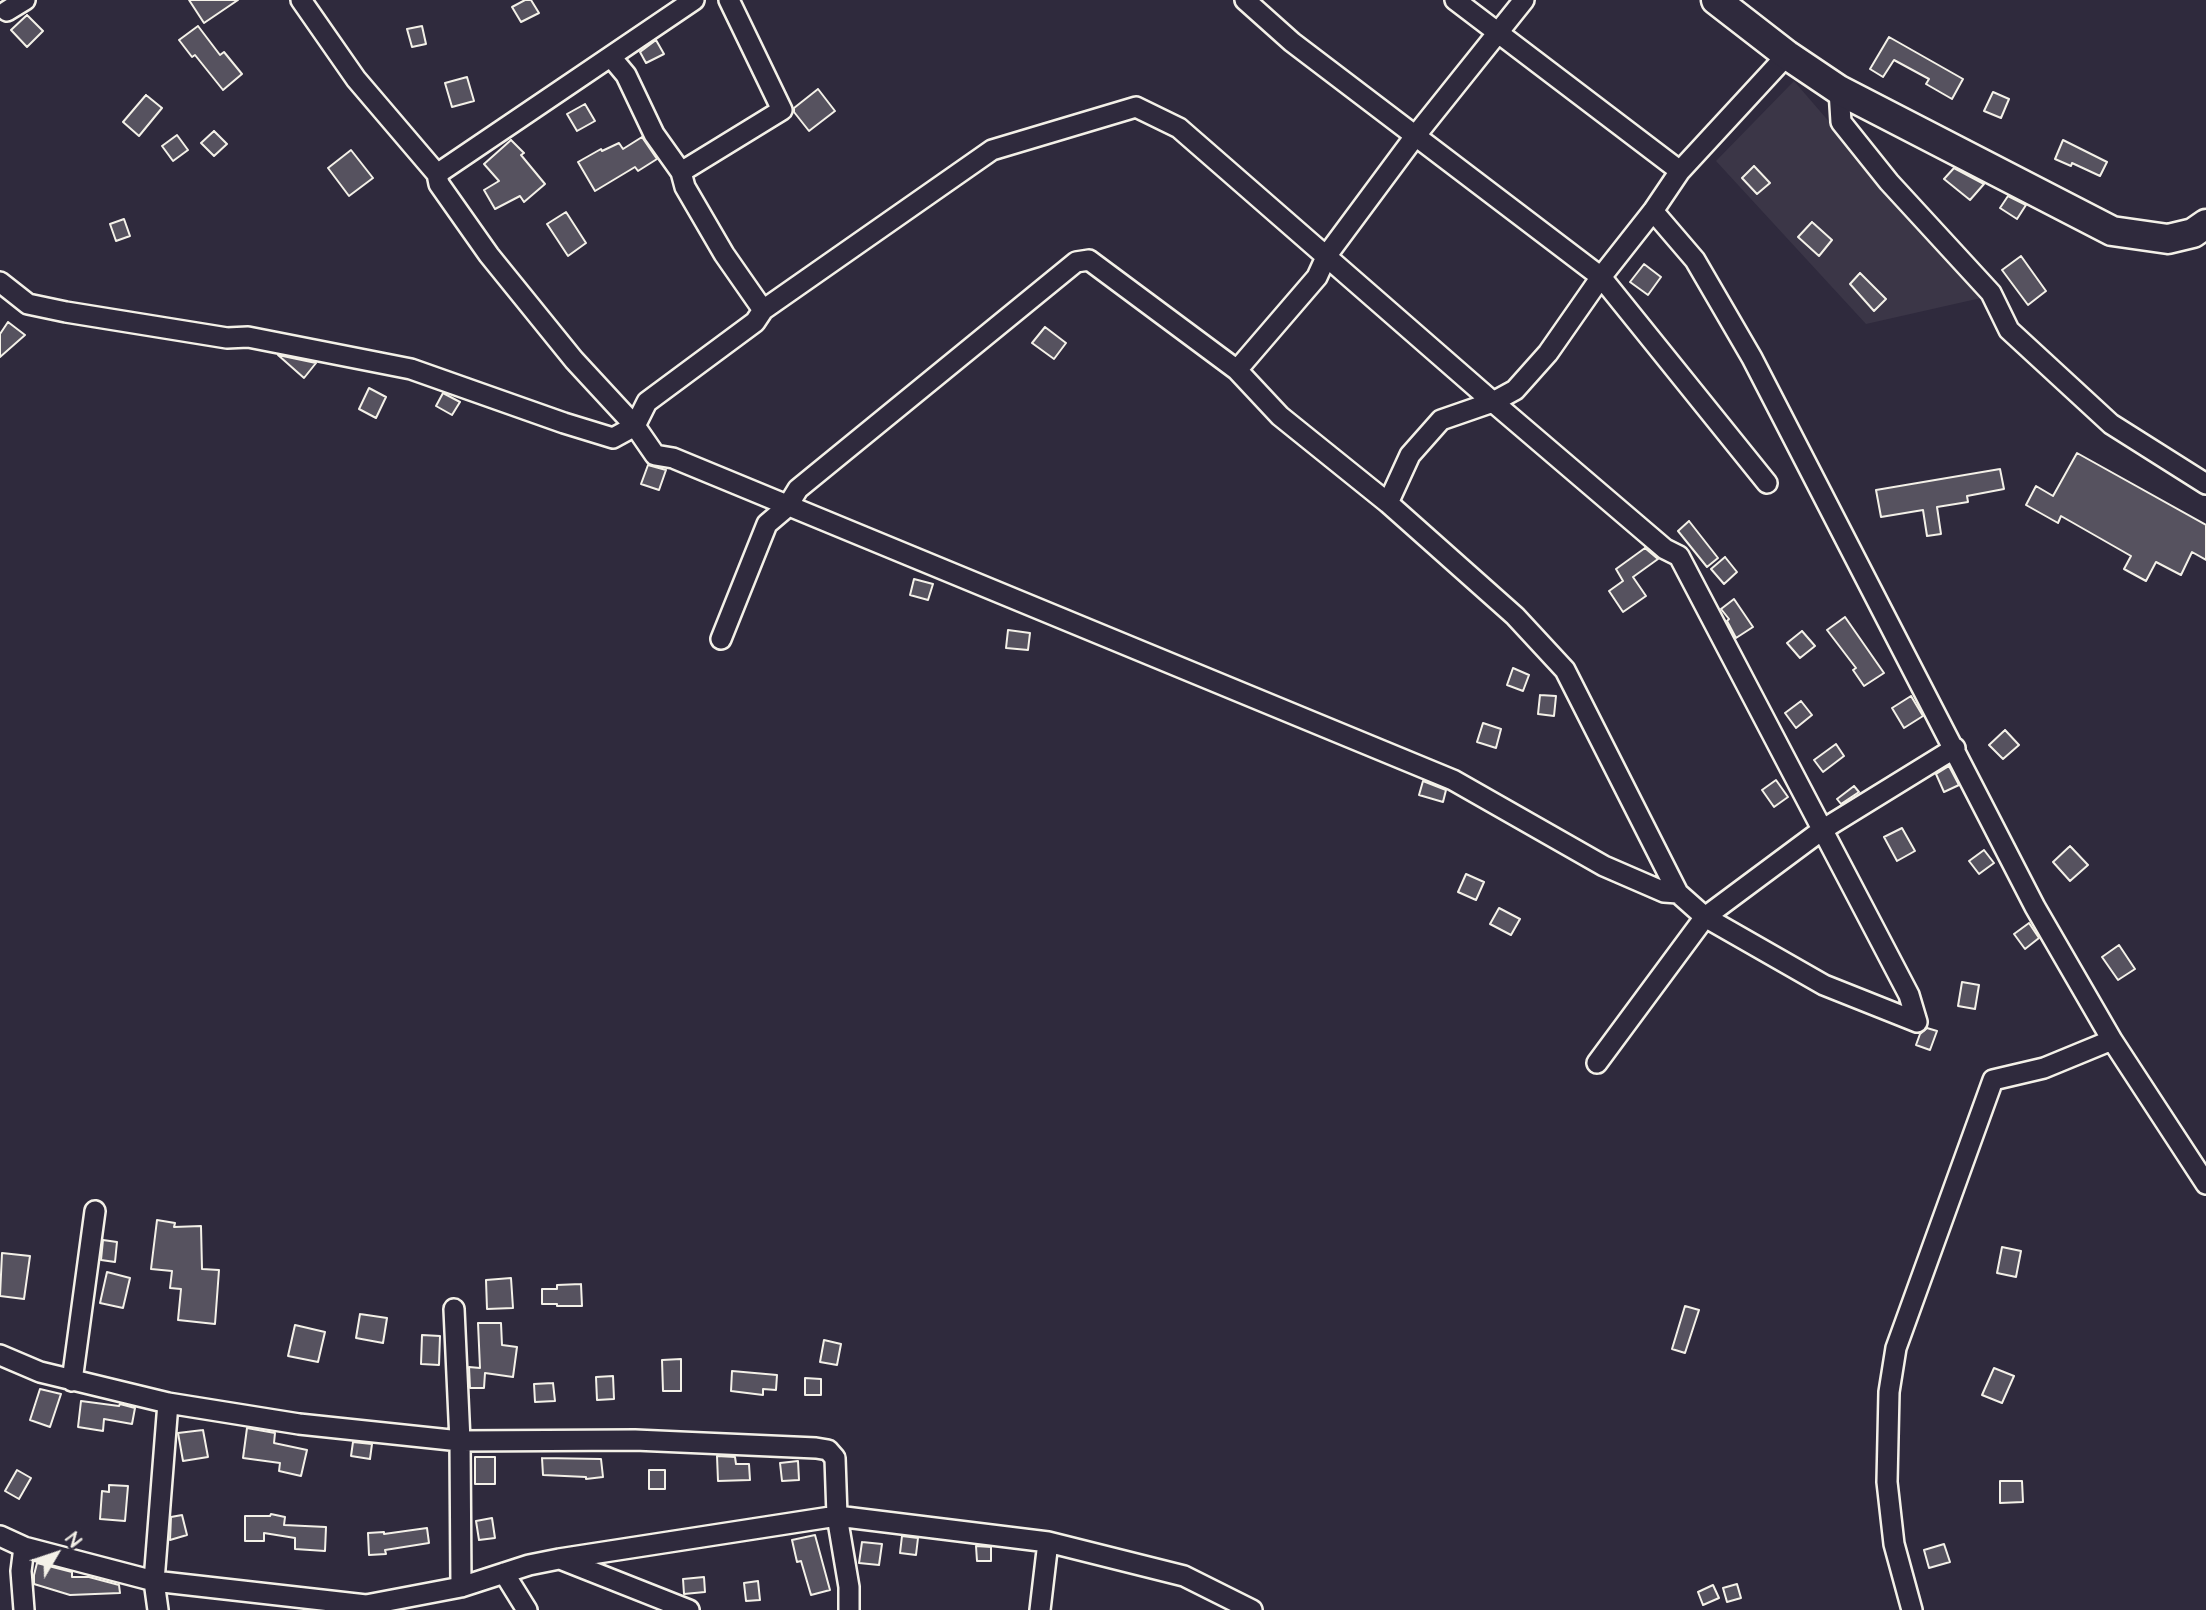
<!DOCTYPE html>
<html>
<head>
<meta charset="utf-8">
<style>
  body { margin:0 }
  #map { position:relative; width:2206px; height:1610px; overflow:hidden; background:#2f2a3d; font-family:"Architects Daughter",sans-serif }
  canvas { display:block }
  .north { position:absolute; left:21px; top:1519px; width:70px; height:70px; -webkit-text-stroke:5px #2f2a3d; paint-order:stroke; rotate:51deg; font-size:19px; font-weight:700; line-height:28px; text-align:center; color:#f4f1e8 }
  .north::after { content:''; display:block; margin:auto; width:24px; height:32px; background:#f4f1e8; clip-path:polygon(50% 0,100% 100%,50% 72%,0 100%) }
</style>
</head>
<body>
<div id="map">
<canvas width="2206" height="1610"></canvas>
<div class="north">N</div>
</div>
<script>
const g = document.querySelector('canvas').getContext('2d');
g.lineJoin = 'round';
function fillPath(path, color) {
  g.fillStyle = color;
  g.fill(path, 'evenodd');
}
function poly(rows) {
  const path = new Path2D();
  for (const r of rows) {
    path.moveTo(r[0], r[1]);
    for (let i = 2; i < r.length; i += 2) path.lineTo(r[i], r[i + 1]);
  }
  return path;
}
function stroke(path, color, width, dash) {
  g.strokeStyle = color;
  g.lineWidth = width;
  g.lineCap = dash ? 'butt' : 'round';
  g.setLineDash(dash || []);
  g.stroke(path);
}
const built = poly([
  [1794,81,1981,298,1866,324,1716,161]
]);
const building = poly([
  [189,0,238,0,204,23,189,0],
  [525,0,531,0,539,13,521,22,512,7,525,0],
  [27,15,43,31,27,47,11,30,27,15],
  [198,26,220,55,224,52,242,74,223,90,195,55,192,57,179,40,198,26],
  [422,26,426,44,412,47,407,29,422,26],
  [1889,37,1963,79,1952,99,1926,84,1929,79,1894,60,1883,77,1870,69,1889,37],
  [656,40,664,54,646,63,640,52,656,40],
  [467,77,474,101,452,107,445,83,467,77],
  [818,89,835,111,809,131,794,112,794,108,818,89],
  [1993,92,2009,99,2001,118,1984,111,1993,92],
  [146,95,162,108,139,136,123,122,146,95],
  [585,104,595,121,577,131,567,114,585,104],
  [214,131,227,144,214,156,201,143,214,131],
  [177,135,188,150,173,161,162,146,177,135],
  [642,137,657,159,638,171,635,167,595,191,578,162,601,149,602,151,619,143,623,149,642,137],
  [511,140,524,153,521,155,545,184,524,202,520,196,495,209,484,190,499,181,484,164,511,140],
  [2063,140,2107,162,2100,176,2072,163,2071,166,2055,159,2063,140],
  [351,150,373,178,349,196,328,168,351,150],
  [1754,166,1770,183,1757,194,1742,178,1754,166],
  [1954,168,1984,184,1970,200,1944,179,1954,168],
  [2008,196,2026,205,2017,219,2000,208,2008,196],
  [566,212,586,243,568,256,547,224,566,212],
  [124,219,130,236,116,241,110,224,124,219],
  [1812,222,1832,240,1819,256,1798,237,1812,222],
  [2021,256,2046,291,2028,305,2002,270,2021,256],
  [1644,264,1661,277,1648,295,1630,282,1644,264],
  [1860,273,1886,299,1874,311,1850,284,1860,273],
  [8,322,25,335,0,357,0,334,8,322],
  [1045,327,1066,343,1054,359,1032,343,1045,327],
  [278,355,316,363,304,378,278,355],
  [369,388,386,397,376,418,359,409,369,388],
  [443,393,460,402,452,415,436,406,443,393],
  [2077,453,2206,525,2206,560,2192,552,2181,575,2156,562,2146,581,2124,569,2131,556,2061,516,2058,523,2026,505,2036,486,2053,496,2077,453],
  [648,465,666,470,659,490,641,484,648,465],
  [2000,469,2004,489,1967,496,1968,502,1937,507,1941,534,1927,536,1923,510,1881,517,1876,490,2000,469],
  [1689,521,1718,558,1707,567,1678,531,1689,521],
  [1645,548,1658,559,1633,577,1646,596,1623,612,1609,591,1623,581,1616,569,1645,548],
  [1725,557,1737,572,1724,584,1711,569,1725,557],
  [914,579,933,584,928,600,910,595,914,579],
  [1734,599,1753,627,1736,638,1727,621,1729,619,1721,609,1734,599],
  [1845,617,1884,673,1864,686,1853,670,1856,668,1827,630,1845,617],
  [1008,630,1030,633,1028,650,1006,648,1008,630],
  [1802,631,1815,646,1800,658,1787,643,1802,631],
  [1513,668,1529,675,1523,691,1507,685,1513,668],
  [1540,695,1556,696,1554,716,1538,714,1540,695],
  [1911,696,1923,716,1904,728,1892,708,1911,696],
  [1801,701,1812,715,1796,728,1785,713,1801,701],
  [1483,723,1501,729,1496,748,1477,742,1483,723],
  [2005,730,2019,745,2003,759,1989,745,2005,730],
  [1836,744,1844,756,1823,772,1814,760,1836,744],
  [1949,766,1959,785,1944,792,1936,774,1949,766],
  [1776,780,1788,797,1774,807,1762,790,1776,780],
  [1423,781,1446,790,1443,802,1419,795,1423,781],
  [1854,786,1859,792,1841,804,1837,799,1854,786],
  [1902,828,1915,851,1897,861,1884,837,1902,828],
  [2070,846,2088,865,2070,881,2053,862,2070,846],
  [1984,850,1994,863,1979,874,1969,861,1984,850],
  [1466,874,1484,882,1476,900,1458,892,1466,874],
  [1499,908,1520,919,1511,935,1490,924,1499,908],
  [2029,923,2039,938,2025,949,2014,934,2029,923],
  [2119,945,2135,969,2118,980,2102,957,2119,945],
  [1962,982,1979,985,1975,1009,1958,1006,1962,982],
  [1927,1028,1937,1031,1930,1050,1916,1045,1920,1034,1927,1028],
  [157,1220,175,1223,174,1227,201,1226,202,1269,219,1270,215,1324,178,1320,181,1289,170,1288,172,1271,151,1269,157,1220],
  [103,1240,117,1242,115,1262,101,1260,103,1240],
  [2002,1247,2021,1251,2016,1277,1997,1273,2002,1247],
  [2,1253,30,1256,24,1299,0,1296,2,1253],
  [107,1272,130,1278,123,1308,100,1303,107,1272],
  [511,1278,513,1308,487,1309,486,1280,511,1278],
  [581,1284,582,1306,557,1306,557,1304,542,1304,542,1289,557,1289,557,1285,581,1284],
  [1685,1306,1699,1310,1685,1353,1672,1349,1685,1306],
  [360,1314,387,1318,383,1343,356,1338,360,1314],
  [478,1323,501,1323,502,1345,517,1347,513,1377,485,1373,484,1388,470,1388,469,1367,480,1368,478,1323],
  [295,1325,325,1332,318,1362,288,1356,295,1325],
  [422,1335,440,1336,439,1365,421,1364,422,1335],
  [824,1340,841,1344,837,1365,820,1362,824,1340],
  [681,1359,681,1391,663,1391,662,1360,681,1359],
  [1994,1368,2014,1376,2002,1403,1982,1395,1994,1368],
  [732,1371,777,1375,776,1390,763,1389,763,1395,731,1391,732,1371],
  [613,1376,614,1399,597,1400,596,1377,613,1376],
  [805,1378,821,1379,821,1395,805,1395,805,1378],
  [553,1383,555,1401,535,1402,534,1384,553,1383],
  [40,1389,61,1394,50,1427,30,1420,40,1389],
  [81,1401,119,1406,120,1404,135,1408,132,1424,104,1419,103,1431,78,1427,81,1401],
  [247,1428,275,1433,274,1443,307,1450,301,1476,279,1471,280,1463,243,1458,247,1428],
  [203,1430,208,1457,183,1461,178,1433,203,1430],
  [353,1442,372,1444,370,1459,351,1456,353,1442],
  [717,1456,735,1457,736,1464,749,1464,750,1480,718,1481,717,1456],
  [475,1457,495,1457,495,1484,475,1484,475,1457],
  [542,1458,601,1459,603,1477,586,1479,586,1477,543,1475,542,1458],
  [798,1461,799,1480,782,1481,780,1463,798,1461],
  [17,1470,31,1478,19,1499,5,1491,17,1470],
  [649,1470,665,1470,665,1489,649,1489,649,1470],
  [2000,1481,2022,1481,2023,1502,2000,1503,2000,1481],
  [109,1485,128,1486,125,1521,100,1519,102,1491,109,1492,109,1485],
  [271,1514,285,1517,284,1525,326,1527,325,1551,295,1549,295,1538,264,1533,264,1541,245,1541,245,1516,270,1516,271,1514],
  [182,1515,187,1535,170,1540,171,1517,182,1515],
  [492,1518,495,1538,479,1540,476,1521,492,1518],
  [427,1528,429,1543,385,1550,386,1554,369,1555,368,1533,384,1532,384,1534,427,1528],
  [815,1535,830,1590,811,1595,801,1561,797,1562,792,1540,815,1535],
  [902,1536,918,1538,916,1555,900,1553,902,1536],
  [862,1542,882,1544,879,1565,859,1563,862,1542],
  [1944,1544,1950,1562,1929,1568,1924,1550,1944,1544],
  [976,1546,991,1547,991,1561,977,1561,976,1546],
  [37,1563,72,1572,72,1577,89,1577,119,1585,120,1593,70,1595,34,1584,34,1575,37,1563],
  [704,1577,705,1592,684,1594,683,1579,704,1577],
  [758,1581,760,1600,746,1601,744,1583,758,1581],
  [1737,1584,1741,1598,1727,1602,1723,1588,1737,1584],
  [1713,1585,1719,1598,1703,1605,1698,1592,1713,1585]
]);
const street = poly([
  [301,0,356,79,437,174,439,184,489,255,574,360,635,426,655,455,673,458,1453,780,1604,866,1664,892,1678,893],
  [1245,0,1292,42,1601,277,1767,483],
  [1455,0,1680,171],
  [7,11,25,0],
  [611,57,626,75,654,134,681,172,685,187,724,254,763,310],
  [1839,90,1841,122,1889,182,1991,293,2009,330,2111,424,2206,484],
  [681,172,782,110,729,0],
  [437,174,694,0],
  [1653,211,1695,260,1752,358,2035,907,2112,1040],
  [0,282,28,304,66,312,227,338,248,337,411,369,564,423,613,438,635,426,647,402,755,322,763,310,992,150,1136,107,1179,128,1493,402,1665,549,1679,556,1909,995,1917,1022],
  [1237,370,1317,277,1327,255,1416,135,1524,0],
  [1388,503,1410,455,1441,420,1493,402,1515,390,1548,353,1601,277,1653,211,1680,171,1787,55],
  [721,639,767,524,787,507,798,489,1076,262,1089,260,1237,370,1280,416,1388,503,1515,616,1565,670,1678,893,1705,917,1824,985,1917,1022],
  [1597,1063,1705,917,1822,830,1955,748],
  [454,1309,460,1441,461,1587],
  [0,1355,40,1372,168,1403,299,1424,460,1441,635,1440,816,1448,828,1450,835,1458,837,1516,849,1587,849,1610],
  [72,1381,95,1211],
  [0,1536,24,1547,154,1581,366,1605,461,1587,529,1565,559,1559,837,1516,1048,1542,1184,1576,1252,1610],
  [24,1547,21,1571,24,1610],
  [560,1559,689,1610],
  [504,1573,527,1610],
  [158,1610,154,1581,168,1403],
  [1040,1610,1048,1542],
  [1912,1610,1894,1544,1887,1482,1889,1392,1896,1348,1993,1080,2044,1068,2112,1040,2206,1184]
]);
const secondary = poly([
  [1716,0,1787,55,1839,90,2112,231,2168,239,2193,233,2206,224]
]);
fillPath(built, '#3b3647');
fillPath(building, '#56525f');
stroke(building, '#f4f1e8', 2);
stroke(street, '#f4f1e8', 24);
stroke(secondary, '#f4f1e8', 33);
stroke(street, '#2f2a3d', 19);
stroke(secondary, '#2f2a3d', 28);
</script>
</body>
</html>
